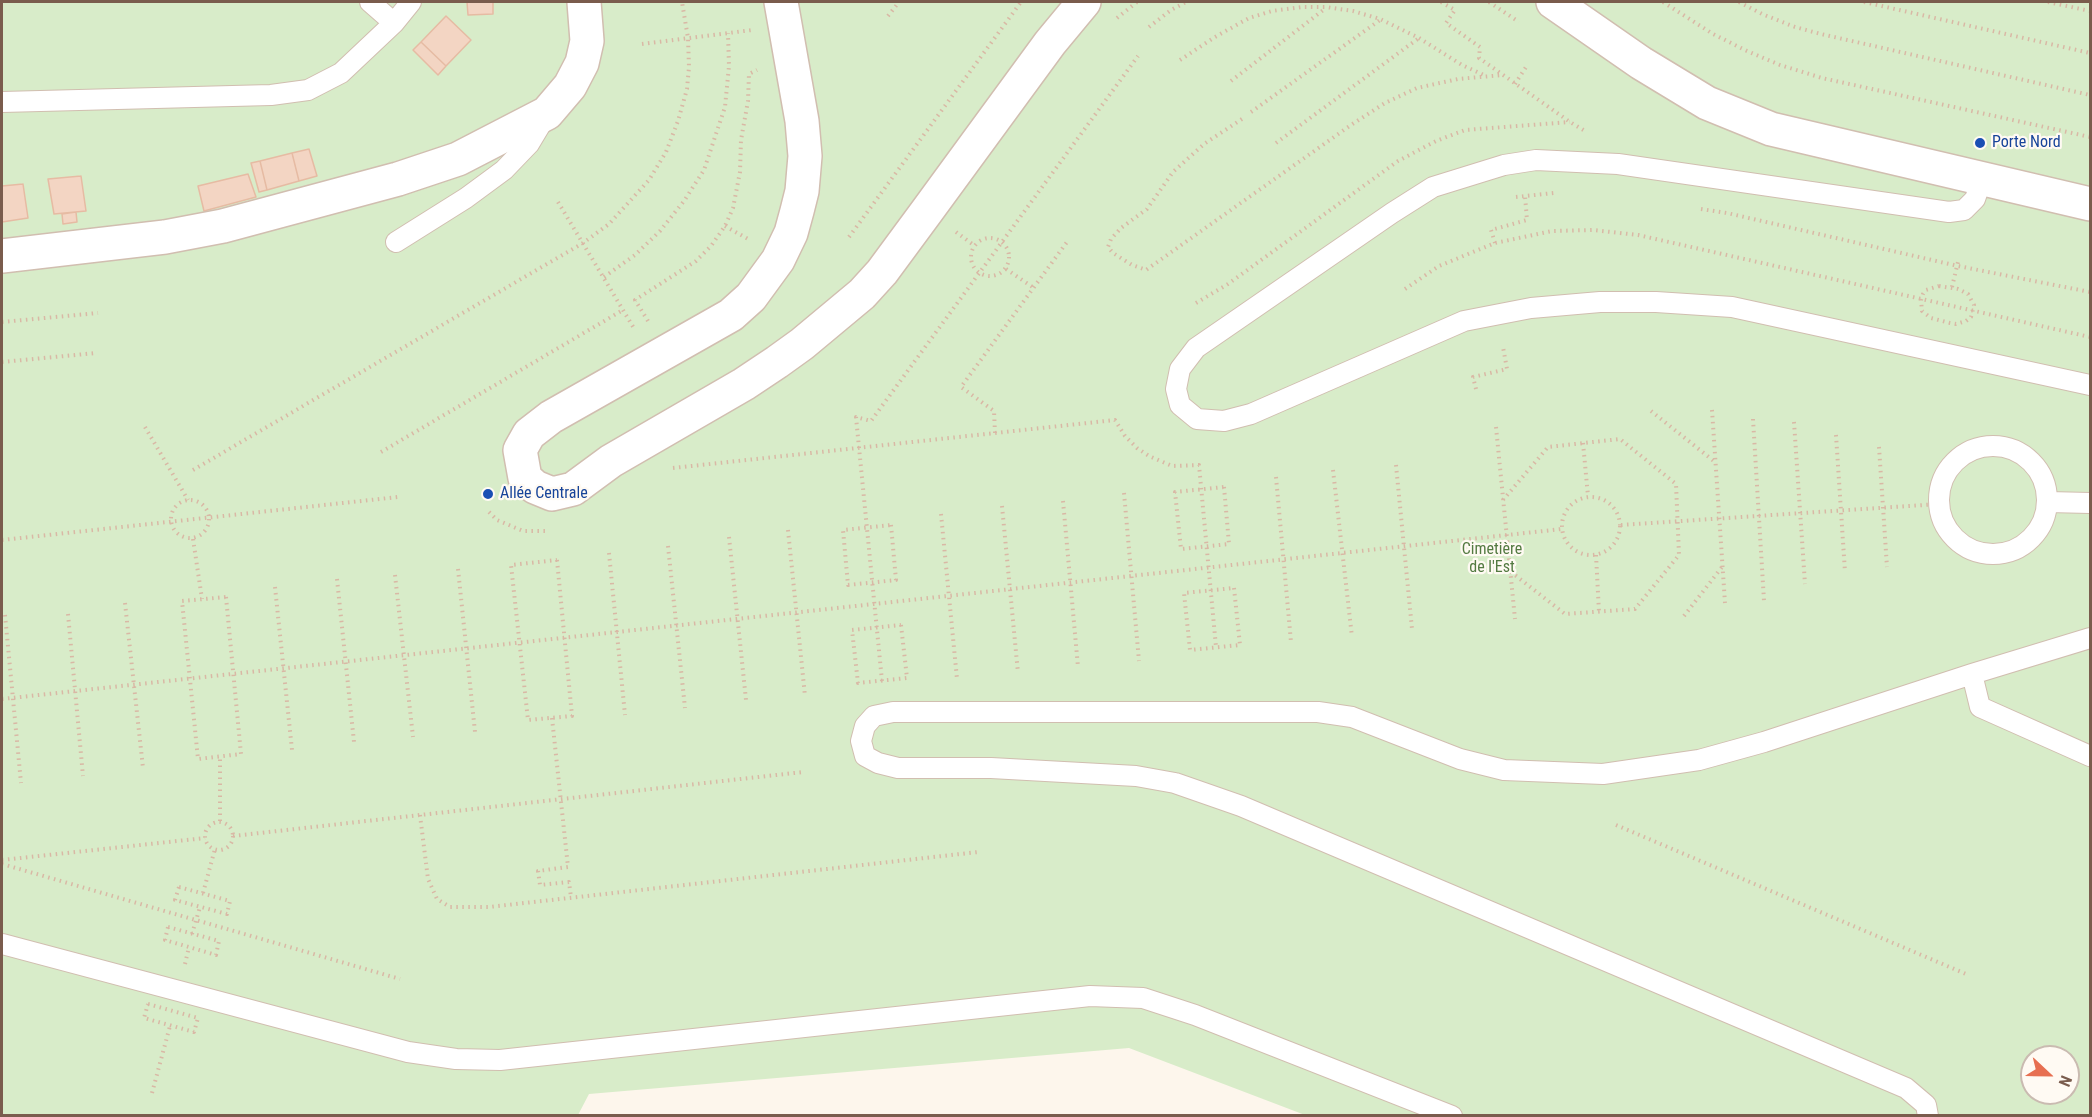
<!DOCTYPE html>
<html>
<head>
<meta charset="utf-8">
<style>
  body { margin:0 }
  #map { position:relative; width:2092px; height:1117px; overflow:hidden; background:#fdf6ec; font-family:"Roboto Condensed",sans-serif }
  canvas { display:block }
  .frame { position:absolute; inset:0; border:3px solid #7a5c4d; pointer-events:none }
  .north { position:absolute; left:2020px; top:1045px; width:60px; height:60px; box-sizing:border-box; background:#fffaf3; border:2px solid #cabbb1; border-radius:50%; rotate:112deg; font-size:16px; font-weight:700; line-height:24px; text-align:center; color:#7a5c4d }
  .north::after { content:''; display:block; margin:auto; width:21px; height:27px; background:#e76f51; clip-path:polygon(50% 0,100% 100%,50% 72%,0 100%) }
</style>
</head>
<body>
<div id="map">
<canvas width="2092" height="1117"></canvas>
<div class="frame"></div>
<div class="north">N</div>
</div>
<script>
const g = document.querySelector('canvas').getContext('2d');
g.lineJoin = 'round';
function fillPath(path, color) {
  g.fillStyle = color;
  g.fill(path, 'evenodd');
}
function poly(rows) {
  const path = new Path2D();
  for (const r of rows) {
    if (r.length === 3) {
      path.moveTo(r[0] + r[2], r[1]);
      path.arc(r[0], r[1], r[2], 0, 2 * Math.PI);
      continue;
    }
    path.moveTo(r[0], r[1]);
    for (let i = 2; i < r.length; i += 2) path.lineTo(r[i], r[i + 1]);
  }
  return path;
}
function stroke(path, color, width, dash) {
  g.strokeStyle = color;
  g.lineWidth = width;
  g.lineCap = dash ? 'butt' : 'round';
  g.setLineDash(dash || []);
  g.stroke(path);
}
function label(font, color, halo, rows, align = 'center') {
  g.font = font + ' "Roboto Condensed",sans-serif';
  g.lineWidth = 4.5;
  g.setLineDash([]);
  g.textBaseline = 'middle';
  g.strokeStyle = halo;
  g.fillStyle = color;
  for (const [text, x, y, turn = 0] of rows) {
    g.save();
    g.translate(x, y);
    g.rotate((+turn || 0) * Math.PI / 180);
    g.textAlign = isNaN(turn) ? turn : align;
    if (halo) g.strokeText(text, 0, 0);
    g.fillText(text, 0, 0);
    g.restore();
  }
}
const green = poly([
  [2,2,2090,2,2090,1115,1305,1115,1129,1048,589,1094,578,1115,2,1116],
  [2032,1057,2068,1057,2068,1093,2032,1093]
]);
const building = poly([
  [467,2,493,2,493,14,468,15,467,2],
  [446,16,471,40,446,66,421,42,446,16],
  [421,42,446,66,438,75,413,50,421,42],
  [309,149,317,176,299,181,292,153,309,149],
  [292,153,299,181,267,190,260,161,292,153],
  [260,161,267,190,259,192,251,163,260,161],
  [248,174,256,197,204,211,198,186,248,174],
  [81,176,86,211,54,214,48,179,81,176],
  [23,184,28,218,2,222,2,186,23,184],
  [76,212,77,222,63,224,62,214,76,212]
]);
const path = poly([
  [1441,2,1455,10,1446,23,1480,47,1479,58,1570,122,1585,131],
  [1489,2,1519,22],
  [1663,2,1713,34,1747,51,1780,65,1822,78,2090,137],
  [1739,2,1762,14,1795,27,1821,34,2090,95],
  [1864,2,2090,53],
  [2048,2,2090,11],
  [888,16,899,2],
  [1117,18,1137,2],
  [1149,27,1171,10,1186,2],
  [642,44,752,30],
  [1180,60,1215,37,1249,18,1272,11,1302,7,1326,7,1353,11,1380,19,1419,38,1462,65,1486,76],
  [1231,81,1326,8],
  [1515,84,1528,64],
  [1251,112,1380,20],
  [1242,119,1204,144,1173,172,1147,209,1121,228,1111,239,1108,247,1113,253,1132,265,1146,270,1351,125,1385,103,1417,88,1458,79,1503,75],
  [1276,143,1419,38],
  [1516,197,1554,193],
  [558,202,635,330],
  [1701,209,1727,213,1958,266,2090,292],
  [725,226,748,239],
  [956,232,975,246],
  [849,237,1021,2],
  [990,257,19],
  [1495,243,1491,230,1527,220,1525,196],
  [1006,269,1034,288],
  [604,277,635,255,660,231,684,201,704,170,725,107,729,66,728,33],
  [1939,286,1958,289,1968,294,1974,305,1971,317,1966,321,1956,324,1950,323,1931,318,1922,311,1921,300,1923,294,1926,290,1939,286],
  [1952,287,1958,262],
  [1405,289,1439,266,1495,243,1552,231,1593,230,1638,235,2090,337],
  [1196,303,1228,284,1398,161,1436,141,1465,130,1570,122],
  [648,321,635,300,696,261,711,246,725,226,733,208,740,172,741,140,748,101,749,74,757,70],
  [2,322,98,313],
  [2,362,96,353],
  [1476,389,1473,377,1507,369,1503,347],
  [1712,410,1725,603],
  [1651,411,1715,462],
  [1753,419,1764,601],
  [1794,422,1805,584],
  [145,427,188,500],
  [1496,427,1515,619],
  [995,433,994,411,961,387,1067,242],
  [1836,435,1845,572],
  [1583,443,1588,496],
  [1879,447,1887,567],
  [381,452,623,310],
  [1396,465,1412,629],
  [673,468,1115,420,1125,436,1137,448,1149,456,1172,466,1199,465,1216,647],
  [193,470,583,243,609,224,649,180,666,152,678,121,687,89,689,67,688,38,682,2],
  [1333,470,1352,637],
  [1276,477,1291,642],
  [1224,487,1229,544,1181,549,1175,492,1224,487],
  [1124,493,1139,661],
  [1591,526,29],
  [190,519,19],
  [1503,500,1548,447,1620,439,1676,484,1679,555,1635,609,1565,614,1511,572],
  [1063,501,1078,667],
  [1002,506,1018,673],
  [489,512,497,520,523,531,546,531],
  [941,514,957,679],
  [891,525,896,580,848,585,843,530,891,525],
  [1621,525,1939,504],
  [788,530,805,696],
  [729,537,746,700],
  [193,539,202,599],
  [2,540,398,497],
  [668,546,685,708],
  [609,553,625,715],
  [1596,555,1599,612],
  [557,560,572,716,528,720,511,565,557,560],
  [458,569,475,732],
  [395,575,413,737],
  [337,579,354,742],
  [275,587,292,750],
  [1234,588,1240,645,1190,650,1184,593,1234,588],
  [226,597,241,754,198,759,182,601,226,597],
  [125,603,143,768],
  [68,614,83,776],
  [5,615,21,783],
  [1684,616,1722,567],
  [901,625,907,678,858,683,852,630,901,625],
  [882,681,856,417,871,421,1138,56],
  [2089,695,2090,695],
  [2,699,1562,529],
  [552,718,568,867,538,871,540,885,569,882,571,897],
  [420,815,428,879,437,899,450,907,489,907,978,852],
  [220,821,220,756],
  [219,836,14],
  [1616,825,1966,974],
  [233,836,803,772],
  [2,860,205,838],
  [2,864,400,979],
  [179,887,230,901,227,914,175,900,179,887],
  [203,893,215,849],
  [168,927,219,941,216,955,165,940,168,927],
  [192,934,200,907],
  [185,964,189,947],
  [148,1004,198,1018,194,1032,144,1018,148,1004],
  [152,1093,170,1026]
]);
const service = poly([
  [370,2,394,23],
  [2,102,271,95,308,90,341,73,394,23,411,2],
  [1982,179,1975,199,1964,210,1949,212,1618,164,1536,160,1504,165,1433,187,1392,213,1196,348,1180,369,1176,389,1180,405,1197,419,1224,421,1251,414,1464,321,1531,308,1600,302,1656,302,1732,307,2090,385],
  [396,242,466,198,504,170,529,144,544,119],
  [1993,500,54],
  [2048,502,2090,503],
  [1972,674,1980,707,2090,756],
  [2,944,408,1052,456,1059,500,1060,1090,996,1143,998,1195,1015,1452,1116],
  [1928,1116,1926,1105,1906,1088,1241,806,1175,783,1136,776,991,768,898,768,878,763,865,756,861,741,865,726,874,716,893,712,1318,712,1352,717,1460,759,1504,770,1603,774,1699,760,1764,742,1972,674,2090,638]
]);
const minor = poly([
  [781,2,802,121,805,156,802,191,797,211,791,233,778,260,751,297,731,315,551,417,529,434,520,450,525,478,535,487,552,494,573,489,611,461,744,384,777,362,802,344,862,294,882,272,927,211,1050,43,1084,2],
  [1553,2,1641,63,1707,103,1771,129,2090,204],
  [2,256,165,237,223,226,398,179,458,159,547,113,570,86,582,63,587,41,584,2]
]);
const markers = [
  [1980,143,6,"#1a4fb4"],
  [488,494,6,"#1a4fb4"]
];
const transitNames = [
  ["Porte Nord",1992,143],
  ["Allée Centrale",500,494]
];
const parkNames = [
  ["Cimetière",1492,550],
  ["de l'Est",1492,568]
];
fillPath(green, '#d8ecc9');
fillPath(building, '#f3d5c3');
stroke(building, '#e6bba3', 1.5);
stroke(service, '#d1beb0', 22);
stroke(minor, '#d1beb0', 36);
stroke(path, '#d9b8a5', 4, [1.5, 4.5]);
stroke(service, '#fff', 20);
stroke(minor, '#fff', 33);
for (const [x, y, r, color] of markers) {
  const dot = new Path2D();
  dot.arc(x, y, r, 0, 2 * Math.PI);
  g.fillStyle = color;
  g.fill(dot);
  stroke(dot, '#fffaf3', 2);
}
label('16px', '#164399', '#fffaf3', transitNames, 'left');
label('16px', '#537a41', '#fffaf3', parkNames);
</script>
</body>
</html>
